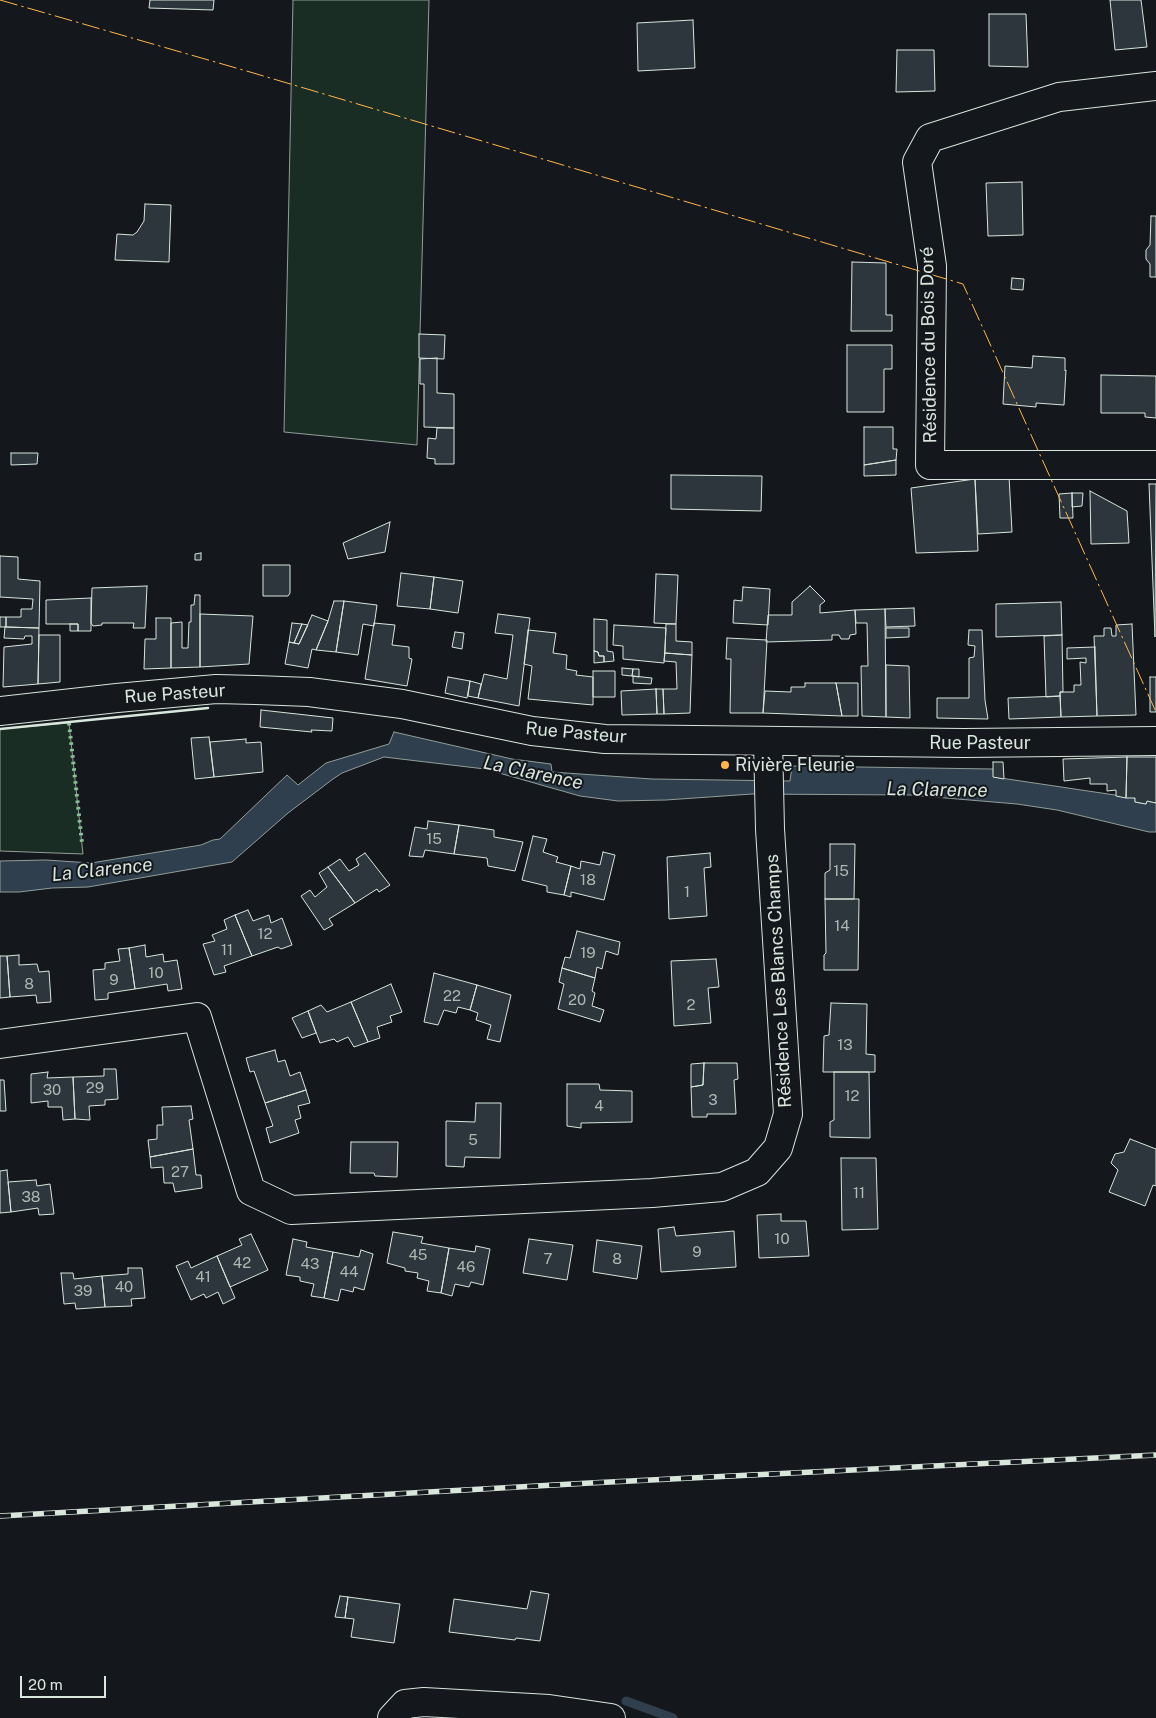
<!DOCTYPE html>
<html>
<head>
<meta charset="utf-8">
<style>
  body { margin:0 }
  #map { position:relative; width:1156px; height:1718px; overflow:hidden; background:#14181c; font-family:"Public Sans",sans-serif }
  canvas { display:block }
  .scale { position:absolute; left:20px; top:1676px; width:86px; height:22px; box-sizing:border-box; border:2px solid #d8e6dc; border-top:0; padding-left:6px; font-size:15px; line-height:18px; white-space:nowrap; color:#d8e6dc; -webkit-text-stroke:4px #14181c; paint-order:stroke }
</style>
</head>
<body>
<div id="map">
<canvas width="1156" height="1718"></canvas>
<div class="scale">20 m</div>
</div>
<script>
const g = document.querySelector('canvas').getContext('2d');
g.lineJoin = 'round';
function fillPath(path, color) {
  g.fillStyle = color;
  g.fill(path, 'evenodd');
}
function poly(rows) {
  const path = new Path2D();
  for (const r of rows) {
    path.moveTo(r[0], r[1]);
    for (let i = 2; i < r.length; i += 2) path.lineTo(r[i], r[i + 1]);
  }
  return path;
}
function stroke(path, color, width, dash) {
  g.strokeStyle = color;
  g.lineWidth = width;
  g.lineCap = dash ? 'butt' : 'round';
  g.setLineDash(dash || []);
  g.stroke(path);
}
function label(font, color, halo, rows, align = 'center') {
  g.font = font + ' "Public Sans",sans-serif';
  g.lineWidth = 4;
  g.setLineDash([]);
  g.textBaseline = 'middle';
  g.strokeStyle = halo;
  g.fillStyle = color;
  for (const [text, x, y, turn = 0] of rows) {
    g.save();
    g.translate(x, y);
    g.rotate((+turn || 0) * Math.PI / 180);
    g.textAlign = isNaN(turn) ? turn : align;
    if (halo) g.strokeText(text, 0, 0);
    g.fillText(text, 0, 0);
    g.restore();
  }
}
const green = poly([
  [293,0,429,0,417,445,284,432,293,0],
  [69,723,83,854,0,851,0,729,69,723]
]);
const water = poly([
  [394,732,512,759,551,764,552,772,652,779,790,781,792,766,993,769,994,777,1135,798,1135,802,1146,804,1147,801,1156,803,1156,832,1149,832,1057,810,1017,804,910,795,752,794,666,800,618,801,580,796,485,769,384,757,342,773,333,779,288,813,232,862,88,887,52,888,19,892,0,892,0,861,46,860,91,863,201,845,213,840,220,839,287,775,298,785,326,763,389,744,394,732]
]);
const stream = poly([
  [626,1701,673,1718]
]);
const building = poly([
  [150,0,214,0,213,10,149,8,150,0],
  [1110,0,1141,0,1147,47,1115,50,1110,0],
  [989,14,1026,14,1028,67,989,66,989,14],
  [693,20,695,68,638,71,637,23,693,20],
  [897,50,934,50,935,91,896,92,897,50],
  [1022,182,1023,235,988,236,986,183,1022,182],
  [145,204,171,205,169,262,115,260,117,234,133,235,137,232,144,221,145,204],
  [1151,216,1156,216,1156,277,1150,277,1150,264,1146,259,1146,250,1150,245,1151,216],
  [852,262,886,263,886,315,892,315,892,331,851,331,852,262],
  [1012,278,1024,279,1023,290,1011,289,1012,278],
  [419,334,445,335,444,359,419,358,419,334],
  [847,345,892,345,892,369,884,369,884,412,847,412,847,345],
  [1033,356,1065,358,1065,371,1066,370,1064,405,1036,403,1036,407,1003,404,1005,366,1032,368,1033,356],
  [437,358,437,393,454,394,454,428,424,427,424,384,420,384,420,359,437,358],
  [1101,375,1156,376,1156,418,1145,417,1145,413,1101,413,1101,375],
  [864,427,893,427,893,449,897,449,896,460,864,465,864,427],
  [437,428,454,428,454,464,435,464,435,459,427,458,428,438,436,439,437,428],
  [11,453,38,453,37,464,11,465,11,453],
  [896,460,896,475,864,476,864,465,896,460],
  [671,475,762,476,761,511,671,509,671,475],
  [1009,476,1012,532,978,534,975,479,1009,476],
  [975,479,978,551,916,553,911,488,975,479],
  [1149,484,1156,484,1155,637,1149,484],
  [1090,491,1127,511,1129,543,1091,544,1090,491],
  [1072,493,1083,493,1082,506,1072,507,1072,493],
  [1072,493,1073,518,1060,518,1059,494,1072,493],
  [390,522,385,552,348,559,343,543,390,522],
  [201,553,201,560,195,560,195,554,201,553],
  [0,556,18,557,18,579,40,581,39,628,6,627,6,617,21,617,21,609,32,609,33,599,0,597,0,556],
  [263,565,290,565,290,593,288,596,263,596,263,565],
  [401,573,434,577,430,609,397,606,401,573],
  [656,574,678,575,676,624,654,623,656,574],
  [434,577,463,581,458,613,430,609,434,577],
  [147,586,145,628,133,628,134,623,102,623,102,625,93,626,91,623,92,588,147,586],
  [810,586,825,601,820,605,820,613,855,610,856,634,850,635,849,639,841,639,839,635,832,635,832,640,766,642,768,615,792,615,792,602,810,586],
  [743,587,770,589,768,625,733,623,734,600,742,601,743,587],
  [195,595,200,595,200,667,171,668,171,623,182,622,182,648,188,648,189,622,191,622,191,605,194,605,195,595],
  [91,598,91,631,78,631,78,624,46,624,46,600,91,598],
  [334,601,344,601,336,652,316,650,328,621,334,601],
  [344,601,377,605,374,626,363,624,358,655,336,652,344,601],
  [1061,602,1062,635,996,637,996,604,1061,602],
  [914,608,915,626,886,627,885,609,914,608],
  [885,609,886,717,862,716,861,666,868,666,867,623,856,623,855,610,885,609],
  [200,614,253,616,249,664,200,667,200,614],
  [498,614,530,618,519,706,478,698,484,674,507,679,513,635,495,633,498,614],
  [312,615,328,621,316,650,312,649,308,668,285,664,289,642,299,644,312,615],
  [0,617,6,617,6,627,0,627,0,617],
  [156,618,171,618,171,668,144,669,145,639,156,639,156,618],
  [594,619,607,620,607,651,613,652,614,661,604,662,604,656,599,656,598,652,594,651,594,619],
  [292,623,302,624,294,643,289,642,292,623],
  [374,623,395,625,392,645,409,647,409,658,412,659,407,686,365,679,374,623],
  [70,624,78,624,78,631,70,631,70,624],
  [302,624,308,625,299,644,294,643,302,624],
  [666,624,676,624,676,641,692,642,692,655,665,653,666,624],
  [1132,624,1136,715,1097,716,1094,636,1104,636,1104,628,1111,628,1112,636,1116,636,1116,625,1132,624],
  [614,625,666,628,664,663,623,659,623,646,613,645,614,625],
  [5,627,39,628,38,684,3,687,4,647,32,644,32,636,25,636,24,639,4,638,5,627],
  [886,628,909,628,909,637,886,638,886,628],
  [528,630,556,633,553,653,567,655,566,669,577,671,576,675,593,677,593,705,528,699,532,666,524,664,528,630],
  [969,630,982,630,985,700,988,719,937,718,937,698,969,698,969,658,974,657,975,646,968,645,969,630],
  [455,632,464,633,462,649,452,647,455,632],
  [39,635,60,635,60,682,38,684,39,635],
  [1062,635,1063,692,1060,692,1060,696,1046,697,1044,636,1062,635],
  [727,638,767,640,763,713,730,713,731,659,726,659,727,638],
  [1095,647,1097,716,1061,717,1060,692,1074,692,1074,685,1081,685,1080,662,1086,663,1086,658,1067,659,1067,648,1095,647],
  [594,651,598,652,599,656,604,656,604,662,594,663,594,651],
  [665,653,692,655,690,713,664,714,663,689,677,689,676,662,664,661,665,653],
  [886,665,909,666,910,718,886,717,886,665],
  [622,668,633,669,632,676,622,675,622,668],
  [633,669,639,669,639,677,632,676,633,669],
  [593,671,615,671,615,697,593,697,593,671],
  [633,676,652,678,651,684,633,683,633,676],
  [448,677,470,681,467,698,445,693,448,677],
  [1150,677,1156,677,1156,712,1150,712,1150,677],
  [470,681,481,684,478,698,468,696,470,681],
  [805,683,836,683,842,716,763,713,765,691,791,692,791,687,805,687,805,683],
  [836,683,858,683,858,716,842,716,836,683],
  [656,689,663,689,664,714,657,714,656,689],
  [656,689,657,714,622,715,621,691,656,689],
  [1060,696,1061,717,1009,719,1008,698,1060,696],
  [261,710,333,718,332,731,311,730,312,732,260,727,261,710],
  [209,737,214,777,195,779,191,738,209,737],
  [246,739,246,743,261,742,263,772,214,777,210,742,246,739],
  [1127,757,1126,798,1116,796,1116,790,1107,791,1107,784,1090,784,1090,778,1064,781,1063,759,1127,757],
  [1127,757,1156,757,1156,803,1147,801,1146,804,1135,802,1135,798,1126,798,1127,757],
  [993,762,1003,762,1004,779,993,777,993,762],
  [428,821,459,825,454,854,425,850,423,857,409,856,415,827,427,829,428,821],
  [459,825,494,830,494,837,523,842,515,871,488,866,487,858,454,854,459,825],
  [533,836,547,839,543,852,558,857,556,862,571,866,564,895,547,892,547,886,522,880,533,836],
  [830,844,855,844,854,899,825,899,825,873,830,870,830,844],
  [603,852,615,855,604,900,571,892,571,897,564,895,571,866,580,869,581,861,600,865,603,852],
  [365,853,390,885,379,892,377,889,355,903,328,867,340,859,349,871,359,865,356,859,365,853],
  [710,853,711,867,704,868,707,916,669,919,667,857,710,853],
  [328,867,355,903,329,919,333,925,324,930,301,896,310,890,315,897,327,887,319,873,328,867],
  [825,899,859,899,858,970,824,970,824,955,826,953,825,899],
  [248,910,253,921,269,915,271,923,282,918,292,945,281,949,278,947,252,956,235,915,248,910],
  [235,915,252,956,224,966,226,972,214,975,203,944,215,941,212,935,227,929,224,920,235,915],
  [577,931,620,942,618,955,606,951,602,969,597,967,595,978,562,968,565,957,570,958,577,931],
  [145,945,146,957,163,954,164,962,177,960,182,989,168,991,167,984,135,989,129,948,145,945],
  [129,948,135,989,108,993,108,999,95,1000,93,970,105,969,105,963,120,961,118,949,129,948],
  [19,955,19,965,37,964,39,972,49,971,51,1002,37,1003,36,995,10,997,7,956,19,955],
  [0,956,7,956,10,997,0,998,0,956],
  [716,959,719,987,708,988,711,1023,674,1026,671,961,716,959],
  [562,968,595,978,592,991,595,993,592,1006,604,1010,600,1022,558,1009,564,984,559,982,562,968],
  [434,973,477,985,470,1010,458,1007,456,1013,444,1010,438,1025,424,1022,434,973],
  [391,984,402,1012,390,1016,392,1022,377,1027,380,1038,368,1042,351,1002,391,984],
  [477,985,511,995,500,1042,487,1039,491,1025,476,1020,478,1013,470,1010,477,985],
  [351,1002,368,1042,354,1047,348,1037,337,1042,334,1039,320,1043,308,1011,321,1005,327,1012,351,1002],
  [831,1003,867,1004,866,1054,875,1055,875,1072,823,1072,824,1036,829,1035,831,1003],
  [308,1011,316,1033,302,1038,292,1018,308,1011],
  [275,1050,278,1062,285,1060,290,1076,300,1072,306,1090,265,1103,254,1071,250,1072,246,1058,275,1050],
  [704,1063,703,1085,691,1087,691,1064,704,1063],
  [704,1063,737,1063,738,1079,734,1080,736,1114,707,1114,707,1117,692,1117,691,1087,703,1085,704,1063],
  [104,1069,116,1069,118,1099,105,1100,105,1105,89,1106,90,1120,75,1119,73,1077,104,1076,104,1069],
  [48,1072,47,1078,73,1077,75,1119,63,1120,62,1107,48,1107,48,1101,31,1103,31,1074,48,1072],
  [834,1072,869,1072,870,1138,830,1137,830,1122,834,1120,834,1072],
  [0,1080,4,1080,6,1111,0,1111,0,1080],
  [567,1084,599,1084,600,1090,632,1091,632,1122,581,1123,581,1128,567,1126,567,1084],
  [306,1090,310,1103,298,1106,301,1118,295,1120,299,1133,270,1143,266,1128,273,1126,265,1103,306,1090],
  [476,1103,501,1103,500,1158,465,1157,464,1167,446,1166,446,1121,475,1122,476,1103],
  [191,1106,193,1119,189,1120,193,1149,150,1157,148,1140,157,1139,157,1125,163,1125,162,1107,191,1106],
  [1130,1139,1156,1149,1156,1186,1153,1185,1145,1206,1109,1192,1118,1170,1111,1163,1115,1154,1124,1152,1130,1139],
  [351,1142,398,1142,397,1177,375,1176,374,1173,350,1173,351,1142],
  [193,1149,196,1175,201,1175,202,1188,175,1192,173,1183,164,1183,163,1167,151,1168,150,1157,193,1149],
  [841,1158,876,1158,878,1229,842,1230,841,1158],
  [7,1170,11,1212,0,1213,0,1171,7,1170],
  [36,1180,37,1186,50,1184,54,1214,39,1215,38,1208,11,1212,8,1182,36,1180],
  [781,1214,781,1221,806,1221,809,1256,759,1258,757,1215,781,1214],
  [674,1227,676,1236,734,1231,736,1267,661,1272,658,1229,674,1227],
  [393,1232,423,1237,421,1243,449,1248,441,1293,427,1291,429,1281,417,1278,418,1273,405,1271,405,1268,387,1263,393,1232],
  [251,1234,268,1270,230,1287,217,1256,242,1245,239,1239,251,1234],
  [293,1239,307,1242,306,1247,333,1252,324,1298,311,1296,314,1284,300,1281,300,1277,286,1275,293,1239],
  [529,1239,573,1245,567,1280,523,1273,529,1239],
  [597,1240,642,1246,637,1279,593,1272,597,1240],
  [476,1246,490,1249,483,1285,471,1282,469,1287,455,1284,452,1296,441,1293,449,1248,475,1252,476,1246],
  [361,1250,373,1254,364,1290,354,1287,353,1292,341,1289,338,1301,324,1298,333,1252,359,1257,361,1250],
  [217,1256,235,1298,223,1304,218,1292,206,1298,204,1294,191,1300,176,1266,188,1261,191,1268,217,1256],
  [128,1268,142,1268,145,1298,131,1299,132,1306,105,1307,102,1276,128,1274,128,1268],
  [61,1273,73,1273,74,1279,102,1276,105,1307,76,1309,75,1303,64,1304,61,1273],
  [531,1591,549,1594,540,1641,516,1638,515,1640,449,1632,454,1599,527,1609,531,1591],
  [340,1596,348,1597,345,1618,335,1617,340,1596],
  [348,1597,400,1604,394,1643,351,1637,354,1619,345,1618,348,1597]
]);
const minor = poly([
  [1156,86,1059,97,930,138,917,162,932,266,930,465,1156,465],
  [0,1044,197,1017,251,1191,291,1210,652,1193,722,1187,757,1172,778,1148,788,1114,770,829,768,741],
  [392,1718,405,1704,424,1702,549,1709,611,1718]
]);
const major = poly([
  [0,711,117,698,216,689,256,690,309,692,402,704,532,731,605,739,964,743,1156,741]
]);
const rail = poly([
  [0,1516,590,1483,1156,1455]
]);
const hedge = poly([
  [69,723,82,843]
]);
const wall = poly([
  [0,729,208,708]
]);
const power = poly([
  [0,0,250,72,963,284,1156,712]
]);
const markers = [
  [725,765,5,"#ffb74d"]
];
const numberNames = [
  ["15",434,839],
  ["15",841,871],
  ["18",588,880],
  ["1",687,892],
  ["14",842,926],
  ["12",265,934],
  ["11",227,950],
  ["19",588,953],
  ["10",156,973],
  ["9",114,980],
  ["8",29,984],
  ["22",452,996],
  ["20",577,1000],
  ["2",691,1005],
  ["13",845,1045],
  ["29",95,1088],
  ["30",52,1090],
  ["12",852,1096],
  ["3",713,1100],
  ["4",599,1106],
  ["5",473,1140],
  ["27",180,1172],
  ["11",859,1193],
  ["38",31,1197],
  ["10",782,1239],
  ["9",697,1252],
  ["45",418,1255],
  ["7",548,1259],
  ["8",617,1259],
  ["42",242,1263],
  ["43",310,1264],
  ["46",466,1267],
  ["44",349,1272],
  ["41",203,1277],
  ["40",124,1287],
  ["39",83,1291]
];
const streetNames = [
  ["Résidence du Bois Doré",929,345,-91],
  ["Rue Pasteur",175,694,-4],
  ["Rue Pasteur",576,733,5],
  ["Rue Pasteur",980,743],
  ["Résidence Les Blancs Champs",779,981,-93]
];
const poiNames = [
  ["Rivière Fleurie",735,765]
];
const waterNames = [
  ["La Clarence",533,773,12],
  ["La Clarence",937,790,1],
  ["La Clarence",102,870,-6]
];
fillPath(green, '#1a2d24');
stroke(green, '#939e99', 1);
fillPath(water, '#2f3f4d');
stroke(water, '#939e99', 1);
stroke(stream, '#2f3f4d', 9);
fillPath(building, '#2c363c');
stroke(building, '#d8e6dc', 1);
stroke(minor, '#d8e6dc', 30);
stroke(major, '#d8e6dc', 30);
stroke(minor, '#14181c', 28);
stroke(major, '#14181c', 28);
stroke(rail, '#d8e6dc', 5.5);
stroke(rail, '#14181c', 4, [11]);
stroke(hedge, '#8ac095', 4, [2.5, 4]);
stroke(wall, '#d8e6dc', 2.5);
stroke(power, '#ffb74d', 1, [18, 4, 2.5, 4]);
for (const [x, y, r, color] of markers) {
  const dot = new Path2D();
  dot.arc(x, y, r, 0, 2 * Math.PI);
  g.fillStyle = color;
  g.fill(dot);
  stroke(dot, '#14181c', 2);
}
label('15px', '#adbab4', null, numberNames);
label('18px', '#d8e6dc', '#14181c', streetNames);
label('18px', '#d8e6dc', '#14181c', poiNames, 'left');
label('italic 19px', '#d8e6dc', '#14181c', waterNames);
</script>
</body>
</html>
